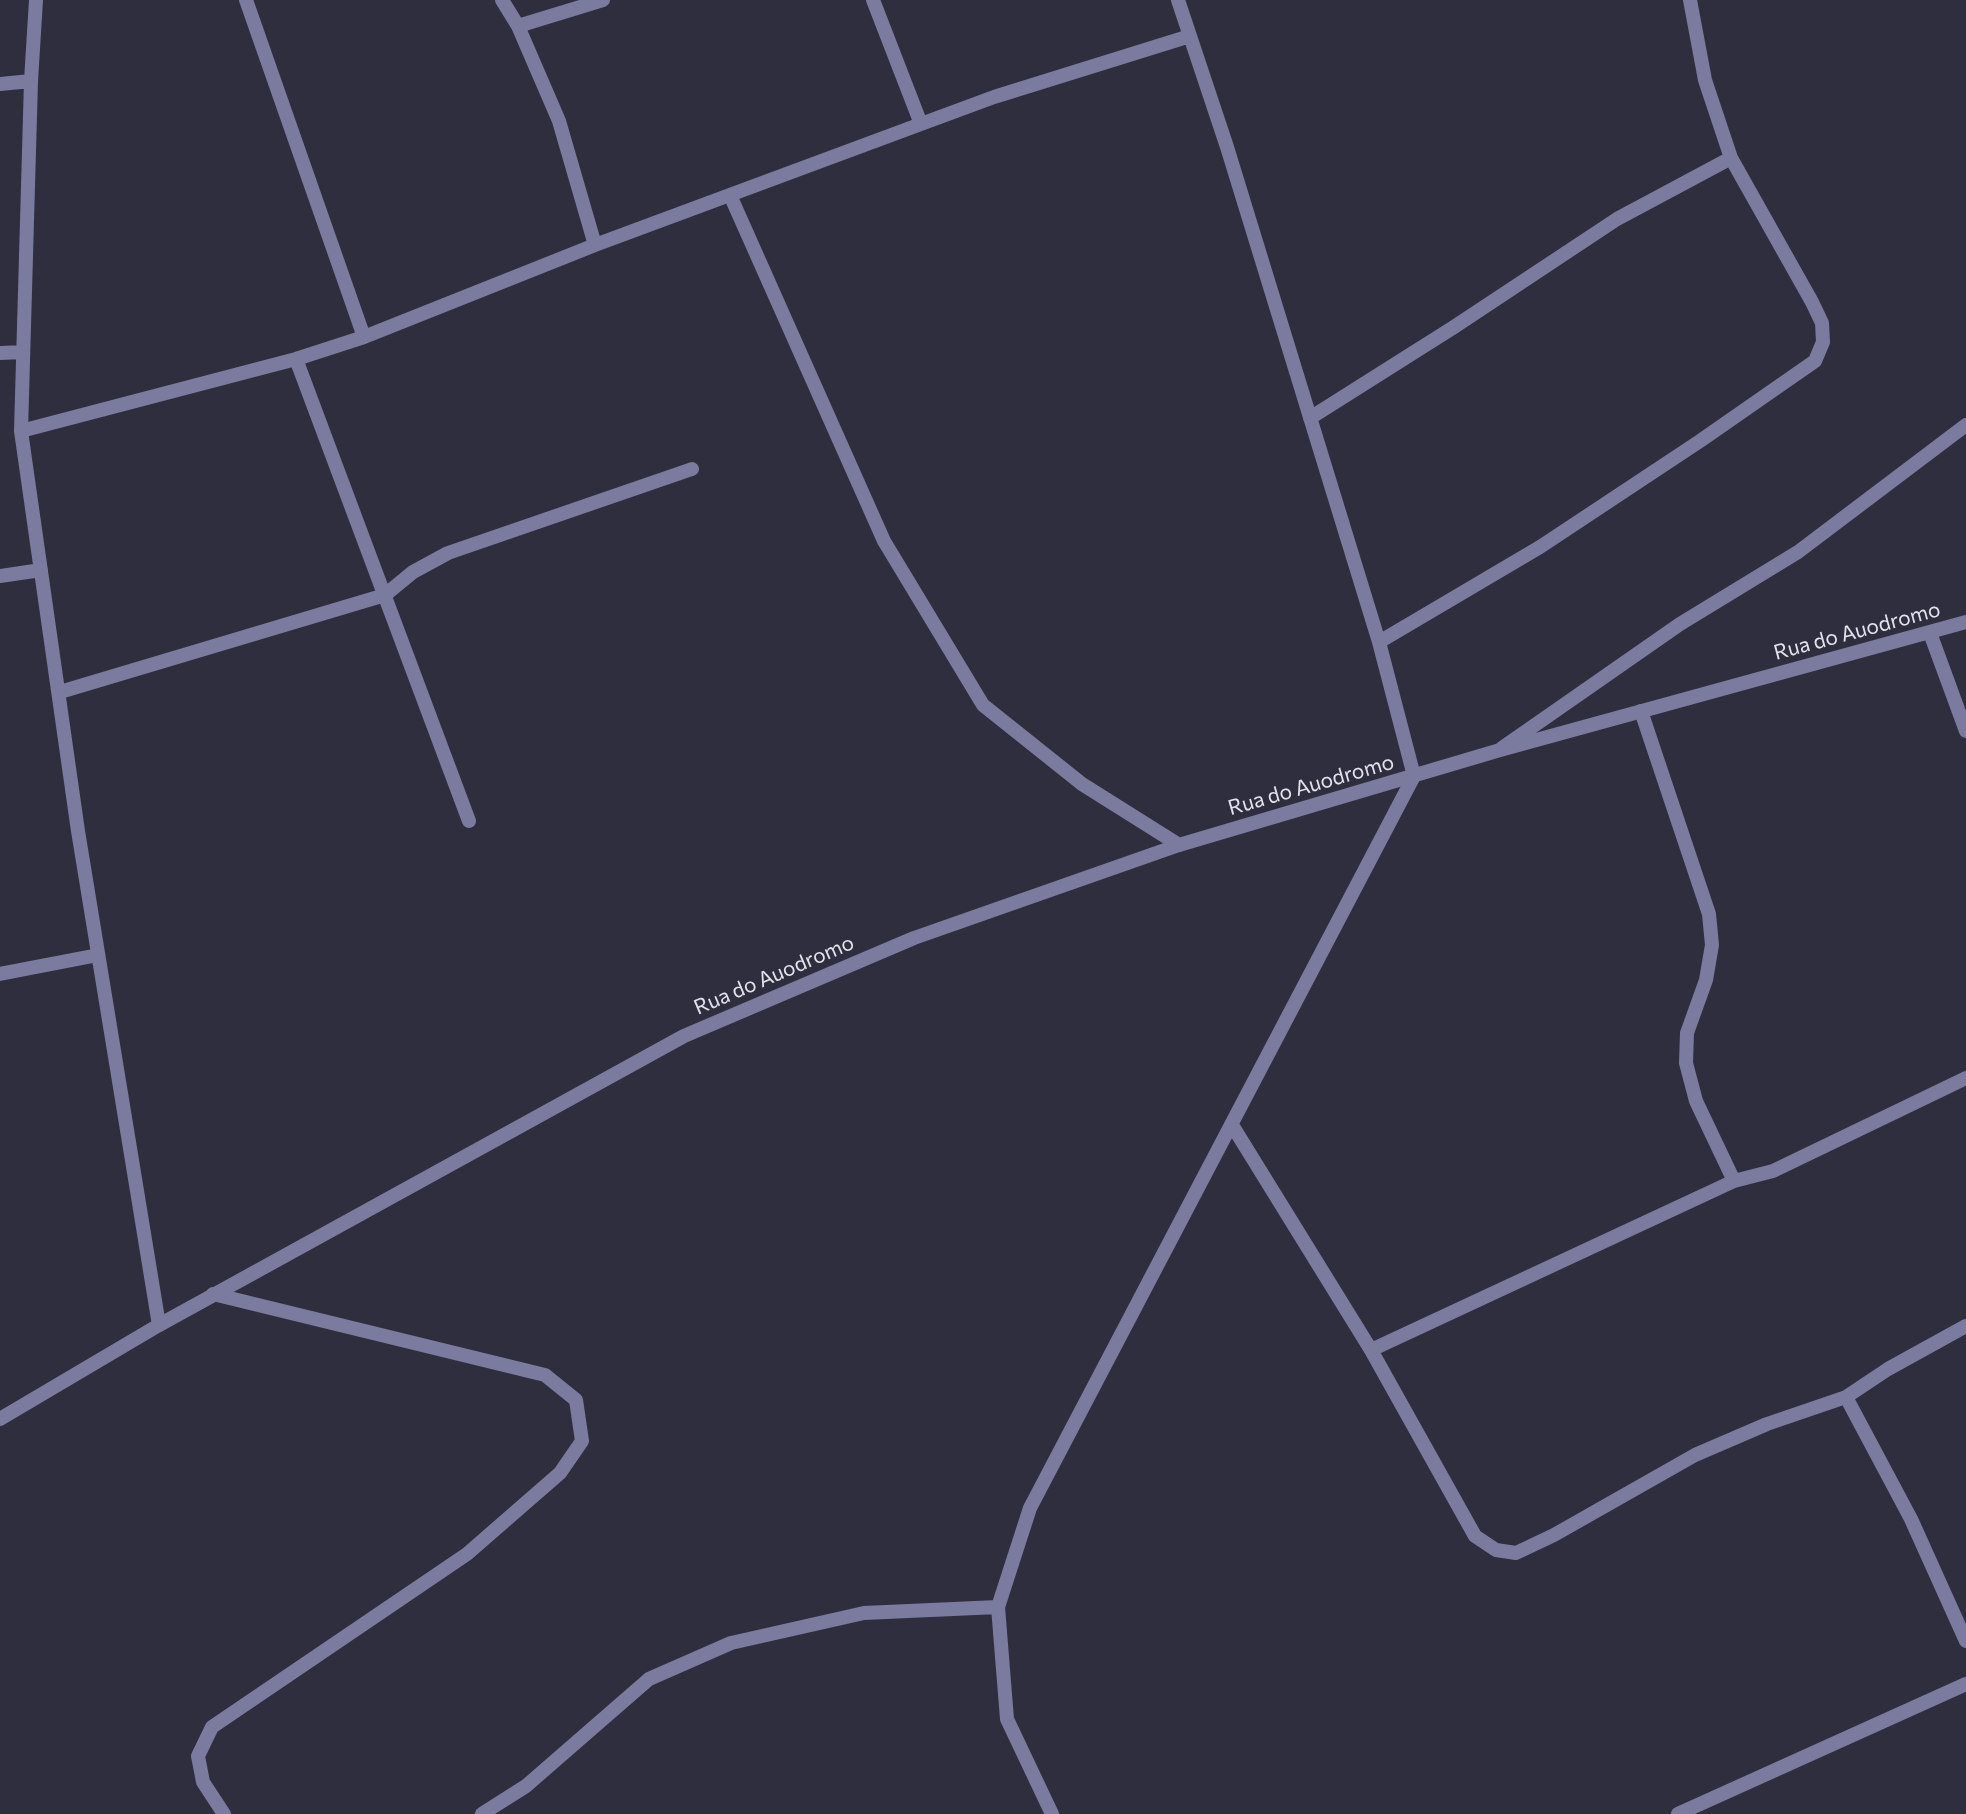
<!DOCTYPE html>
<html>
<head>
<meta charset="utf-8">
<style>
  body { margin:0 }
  canvas { display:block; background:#2e2e3f }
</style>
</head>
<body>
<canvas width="1966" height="1814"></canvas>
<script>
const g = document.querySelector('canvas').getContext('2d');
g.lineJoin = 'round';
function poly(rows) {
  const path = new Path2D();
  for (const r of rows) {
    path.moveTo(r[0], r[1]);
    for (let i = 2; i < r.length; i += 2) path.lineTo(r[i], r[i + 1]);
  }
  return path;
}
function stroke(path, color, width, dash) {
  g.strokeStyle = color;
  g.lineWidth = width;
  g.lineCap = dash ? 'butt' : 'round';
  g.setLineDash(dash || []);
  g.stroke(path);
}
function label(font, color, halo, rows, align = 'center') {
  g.font = font + ' Commissioner,sans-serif';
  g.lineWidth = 7;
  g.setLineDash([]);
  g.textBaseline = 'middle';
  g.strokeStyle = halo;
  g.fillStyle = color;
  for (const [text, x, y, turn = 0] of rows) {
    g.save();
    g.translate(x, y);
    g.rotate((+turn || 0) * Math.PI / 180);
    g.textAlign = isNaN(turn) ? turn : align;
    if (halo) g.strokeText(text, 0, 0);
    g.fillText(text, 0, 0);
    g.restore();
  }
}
const minor = poly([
  [36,0,31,81,21,431,78,831,159,1325],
  [246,0,364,337],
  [502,0,518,26,559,121,595,245],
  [873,0,921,124],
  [518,26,603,0],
  [0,84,31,81],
  [730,195,884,541,983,705,1082,784,1179,845],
  [0,353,23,352],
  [296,359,469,821],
  [1310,418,1454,327,1617,219,1731,158],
  [21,431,296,359,364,337,595,245,921,124,994,97,1190,36],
  [0,576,41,570],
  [1930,633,1966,731],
  [1379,642,1540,547,1700,441,1815,361,1823,342,1822,323,1812,302,1731,158,1705,80,1690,0],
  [60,692,385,595,413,572,448,553,692,469],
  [1641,711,1709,914,1712,945,1706,980,1687,1033,1686,1063,1696,1101,1734,1181],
  [1502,748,1680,624,1798,552,1966,425],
  [0,974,98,955],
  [1232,1125,1371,1350,1475,1536,1496,1550,1516,1553,1554,1535,1695,1455,1767,1424,1846,1397,1888,1369,1966,1326],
  [213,1294,545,1375,576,1400,582,1441,560,1473,467,1554,212,1727,198,1756,203,1782,224,1814],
  [1371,1350,1734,1181,1773,1171,1966,1078],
  [1846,1397,1911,1519,1966,1641],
  [482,1814,526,1786,649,1679,731,1643,864,1613,998,1607],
  [1052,1814,1007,1719,998,1607,1030,1508,1414,776,1379,642,1227,147,1178,0],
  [1678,1814,1966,1684]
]);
const tertiary = poly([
  [0,1419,159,1325,684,1036,914,938,1179,845,1500,750,1966,622]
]);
const streetNames = [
  ["Rua do Auodromo",1857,631,-15],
  ["Rua do Auodromo",1311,785,-16],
  ["Rua do Auodromo",774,975,-23]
];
stroke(minor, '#7b7a9f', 14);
stroke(tertiary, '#7b7a9f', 14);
label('21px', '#e3e3ee', '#2e2e3f', streetNames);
</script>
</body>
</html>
